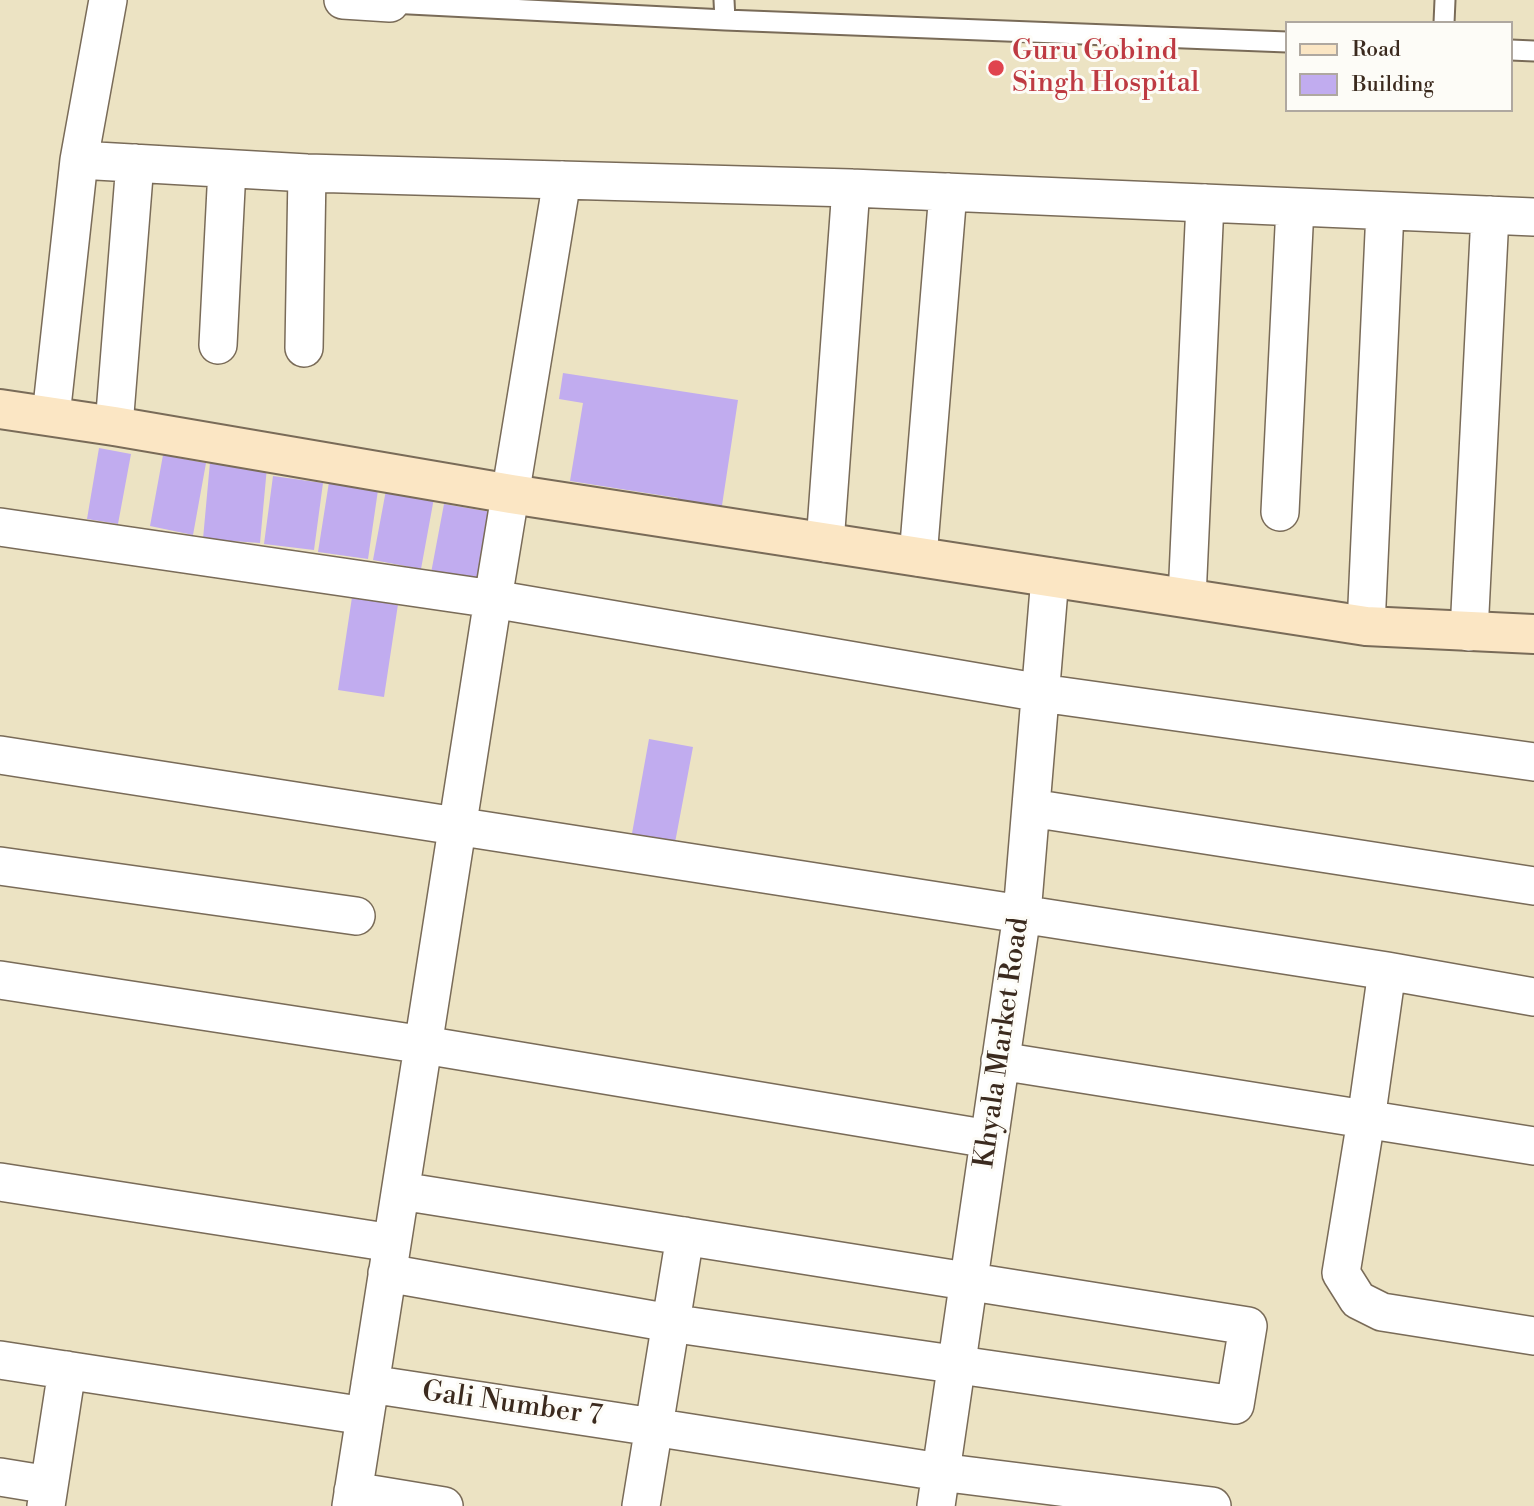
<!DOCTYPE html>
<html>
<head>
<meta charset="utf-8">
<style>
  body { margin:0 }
  #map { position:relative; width:1534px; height:1506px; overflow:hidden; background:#ece3c3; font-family:"Libre Bodoni",serif }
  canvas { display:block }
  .legend { position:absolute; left:1285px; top:21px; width:228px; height:91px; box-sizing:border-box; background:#fdfcf7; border:2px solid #afa8a0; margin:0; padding:9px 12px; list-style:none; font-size:21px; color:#3b2a1e }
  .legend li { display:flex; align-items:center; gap:14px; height:35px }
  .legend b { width:35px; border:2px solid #afa8a0 }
</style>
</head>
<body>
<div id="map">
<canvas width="1534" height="1506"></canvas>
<ul class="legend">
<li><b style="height:9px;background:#fbe6c4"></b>Road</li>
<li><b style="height:19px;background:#c1acef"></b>Building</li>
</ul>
</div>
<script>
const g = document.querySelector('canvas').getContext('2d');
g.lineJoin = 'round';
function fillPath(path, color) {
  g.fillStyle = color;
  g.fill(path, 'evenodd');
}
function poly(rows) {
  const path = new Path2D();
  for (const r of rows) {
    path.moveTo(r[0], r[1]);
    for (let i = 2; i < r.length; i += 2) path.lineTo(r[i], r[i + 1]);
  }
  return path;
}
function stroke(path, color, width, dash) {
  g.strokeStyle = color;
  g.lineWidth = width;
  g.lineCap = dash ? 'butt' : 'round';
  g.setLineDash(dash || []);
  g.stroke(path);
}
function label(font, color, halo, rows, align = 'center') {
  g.font = font + ' "Libre Bodoni",serif';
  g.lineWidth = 6;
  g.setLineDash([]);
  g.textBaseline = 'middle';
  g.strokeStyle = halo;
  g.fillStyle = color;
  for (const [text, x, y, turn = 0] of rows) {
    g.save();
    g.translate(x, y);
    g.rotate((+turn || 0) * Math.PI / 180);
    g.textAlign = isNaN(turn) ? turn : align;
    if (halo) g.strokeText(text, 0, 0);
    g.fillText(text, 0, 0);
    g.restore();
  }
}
const building = poly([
  [563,373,738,400,721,512,677,505,678,498,570,481,583,403,559,399],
  [99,448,131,454,118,524,87,519],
  [163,455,206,463,193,535,150,526],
  [210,462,267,467,260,543,203,539],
  [273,476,323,483,314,550,264,544],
  [329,482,378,490,368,559,318,552],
  [386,490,434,498,421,569,373,560],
  [444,504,497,513,485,583,431,573],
  [354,584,400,591,384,697,338,690],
  [649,739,693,747,674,848,631,839]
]);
const lane = poly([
  [390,0,390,3,725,20,1287,42],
  [724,0,725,20],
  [1444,23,1445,0],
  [1511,50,1534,51]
]);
const street = poly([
  [343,0,390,3],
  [79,160,108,0],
  [218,345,227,169],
  [304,348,307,173],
  [51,416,79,160,307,173,851,188,1534,217],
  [114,426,135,163],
  [1280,512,1295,207],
  [0,527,493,599,1041,693,1534,762],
  [825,543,851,188],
  [918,557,948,192],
  [1187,598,1205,203],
  [1366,626,1385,211],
  [1469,632,1490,215],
  [0,755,1387,971,1534,997],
  [1031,808,1534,886],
  [0,866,356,916],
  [1387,971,1366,1120,1341,1273,1358,1300,1382,1312,1534,1336],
  [0,980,424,1045,989,1139],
  [1000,1061,1534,1146],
  [0,1182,392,1243],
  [387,1273,670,1323,1235,1405,1248,1326,401,1191],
  [0,1360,365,1416],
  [370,1384,653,1427,940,1472,1212,1506],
  [0,1477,49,1485],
  [353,1491,444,1506],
  [46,1506,67,1370],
  [351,1506,493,599,562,180],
  [641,1506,685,1236],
  [936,1506,1022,914,1050,577]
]);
const secondary = poly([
  [0,409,114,426,511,494,1366,626,1534,634]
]);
const markers = [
  [996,68,9,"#e0444e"]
];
const healthNames = [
  ["Guru Gobind",1012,52],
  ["Singh Hospital",1012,84]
];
const streetNames = [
  ["Khyala Market Road",1003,1043,-82],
  ["Gali Number 7",512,1405,8]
];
fillPath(building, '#c1acef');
stroke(lane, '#796b58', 23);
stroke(street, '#796b58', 40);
stroke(secondary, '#796b58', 42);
stroke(lane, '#fff', 19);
stroke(street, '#fff', 37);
stroke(secondary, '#fbe6c4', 38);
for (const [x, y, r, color] of markers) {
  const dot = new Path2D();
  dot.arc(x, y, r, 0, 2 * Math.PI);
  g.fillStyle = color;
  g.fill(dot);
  stroke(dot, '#fdfcf7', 2.5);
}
label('28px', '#be3a42', '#fdfcf7', healthNames, 'left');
label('28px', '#3b2a1e', '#fdfcf7', streetNames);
</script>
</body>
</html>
